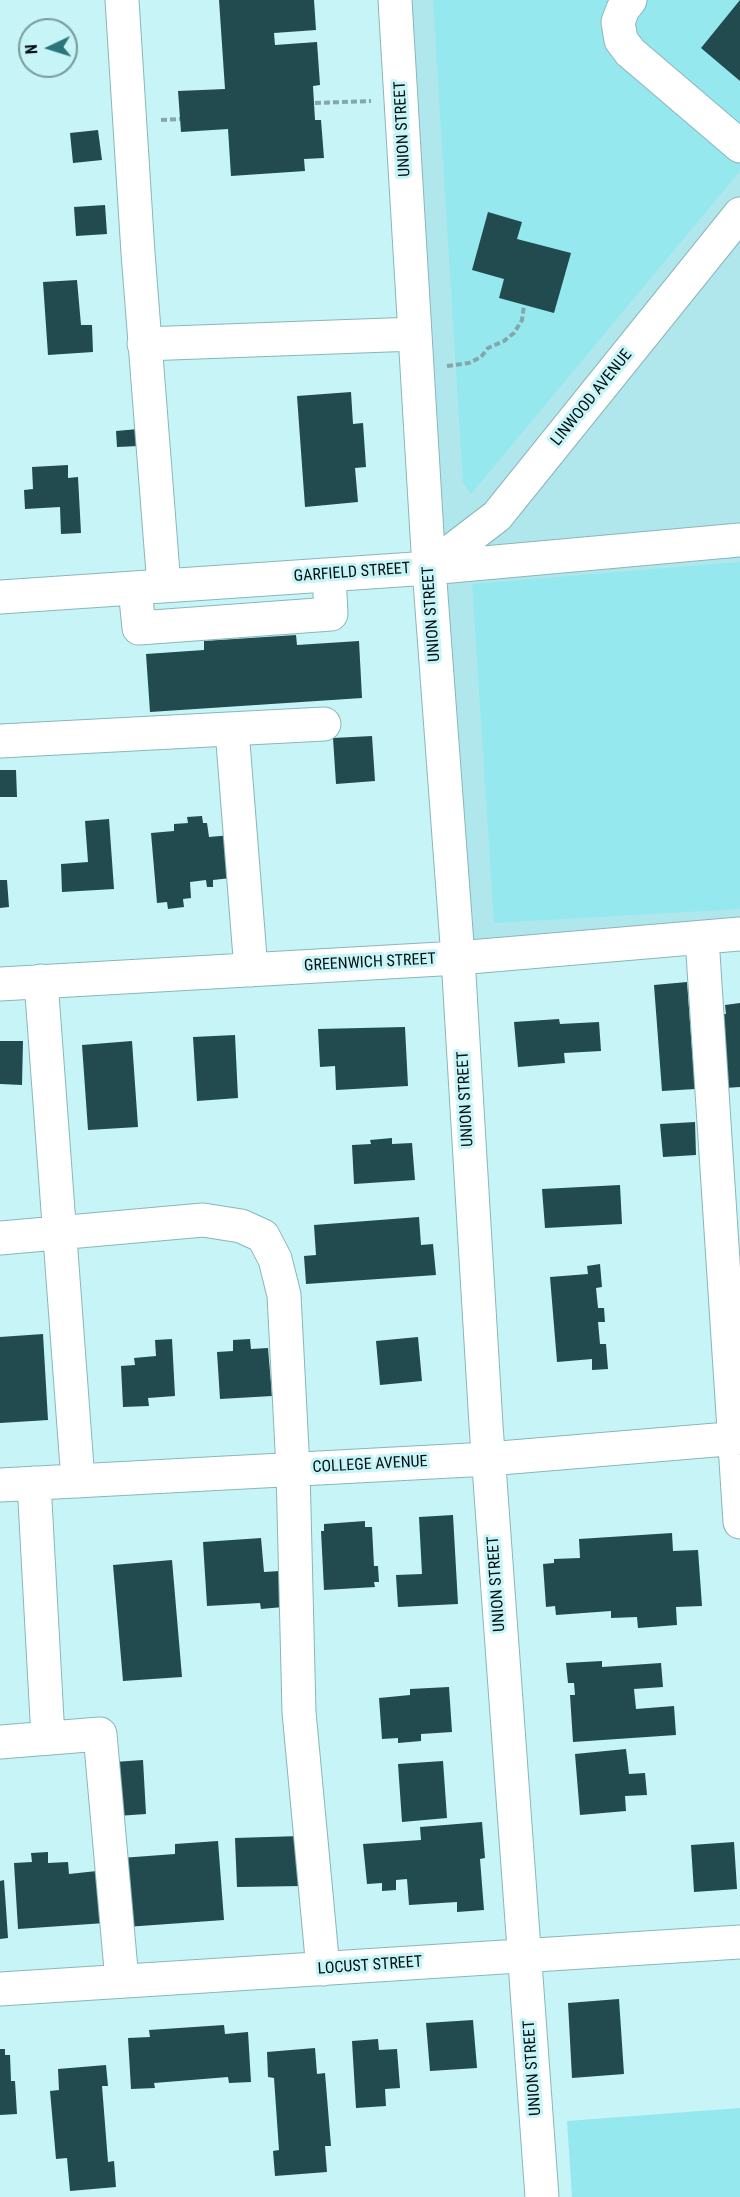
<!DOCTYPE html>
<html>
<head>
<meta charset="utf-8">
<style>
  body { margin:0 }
  #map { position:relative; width:740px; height:2197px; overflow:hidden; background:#c6f4f7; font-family:"Roboto Condensed",sans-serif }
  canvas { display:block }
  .north { position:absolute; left:18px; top:18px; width:60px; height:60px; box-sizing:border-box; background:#c6f4f7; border:2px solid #78999b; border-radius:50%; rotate:266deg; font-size:16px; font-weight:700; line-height:24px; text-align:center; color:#021012 }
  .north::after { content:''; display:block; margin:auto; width:21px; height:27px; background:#2c757b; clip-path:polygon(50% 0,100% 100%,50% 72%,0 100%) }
</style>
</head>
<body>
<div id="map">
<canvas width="740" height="2197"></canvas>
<div class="north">N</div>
</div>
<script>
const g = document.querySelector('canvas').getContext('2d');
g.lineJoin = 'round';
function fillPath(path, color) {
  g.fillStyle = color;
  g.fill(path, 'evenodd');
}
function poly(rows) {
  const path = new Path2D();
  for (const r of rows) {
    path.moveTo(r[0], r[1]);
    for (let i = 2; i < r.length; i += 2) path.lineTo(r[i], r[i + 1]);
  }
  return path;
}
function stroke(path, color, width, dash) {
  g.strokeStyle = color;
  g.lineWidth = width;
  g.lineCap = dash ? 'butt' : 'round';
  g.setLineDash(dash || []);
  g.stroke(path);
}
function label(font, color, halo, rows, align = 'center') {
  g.font = font + ' "Roboto Condensed",sans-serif';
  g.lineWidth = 6;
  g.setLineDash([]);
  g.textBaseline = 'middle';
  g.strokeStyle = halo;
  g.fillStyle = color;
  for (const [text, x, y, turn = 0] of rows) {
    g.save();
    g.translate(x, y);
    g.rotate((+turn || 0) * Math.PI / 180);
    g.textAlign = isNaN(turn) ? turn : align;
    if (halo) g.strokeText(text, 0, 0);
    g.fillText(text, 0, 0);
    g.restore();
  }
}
const built = poly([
  [395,0,740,0,740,934,458,958]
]);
const green = poly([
  [433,0,740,0,740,171,471,494,463,483],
  [740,562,740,909,494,923,472,584],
  [740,2108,740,2197,572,2197,567,2121]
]);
const building = poly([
  [219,0,314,0,316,30,274,33,275,45,317,42,320,85,313,86,315,120,321,120,324,158,304,159,305,171,231,176,228,129,181,132,178,91,225,89],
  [740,0,740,81,701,48],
  [98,130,102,160,73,163,70,133],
  [105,205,107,234,76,236,74,207],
  [488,212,522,222,517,239,571,253,554,313,499,298,504,279,472,270],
  [77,280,81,325,92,325,93,352,48,355,43,282],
  [351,392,353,424,363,423,366,467,355,468,358,502,305,507,297,396],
  [138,429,139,446,117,447,116,431],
  [68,465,68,478,78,477,81,533,61,534,60,507,25,509,24,490,33,489,32,467],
  [296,635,297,645,359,641,362,698,150,712,146,654,204,650,204,641],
  [372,736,375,781,336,784,333,738],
  [0,770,16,770,17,797,0,797],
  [202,816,203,823,207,823,209,837,232,835,231,878,213,880,213,887,207,887,206,880,190,882,191,898,183,899,184,907,168,909,167,902,157,903,151,833,174,831,174,824,188,823,187,817],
  [109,819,114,889,62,892,61,864,88,862,85,821],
  [0,880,7,880,9,907,0,908],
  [687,982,695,1089,662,1091,654,985],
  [740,1003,740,1087,725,1088,720,1014,726,1014,725,1005],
  [559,1019,560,1024,599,1022,601,1051,564,1053,565,1063,518,1067,514,1022],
  [405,1027,408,1086,336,1090,335,1066,320,1067,318,1029],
  [235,1035,238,1098,197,1101,193,1037],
  [0,1041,23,1041,22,1085,0,1084],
  [132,1041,138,1127,88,1130,82,1045],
  [695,1122,696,1155,663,1157,660,1124],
  [392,1138,392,1144,412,1143,415,1180,354,1184,352,1145,371,1144,370,1140],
  [620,1185,622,1224,545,1228,542,1189],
  [419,1217,421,1245,433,1244,436,1275,306,1284,304,1256,316,1255,314,1225],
  [600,1264,602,1287,596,1288,598,1308,604,1308,605,1322,598,1322,600,1344,606,1344,608,1369,592,1370,592,1359,557,1362,550,1277,588,1274,587,1266],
  [43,1334,48,1420,0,1423,0,1337],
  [418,1337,422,1381,380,1385,376,1341],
  [172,1339,175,1396,148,1398,149,1406,123,1407,121,1366,135,1365,134,1358,156,1356,155,1340],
  [250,1339,251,1349,268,1348,272,1396,220,1399,217,1352,233,1351,233,1340],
  [453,1515,458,1604,398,1607,396,1575,422,1574,419,1517],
  [365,1521,365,1527,372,1527,374,1566,378,1566,379,1582,374,1582,375,1587,324,1590,321,1531,324,1531,324,1524],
  [672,1533,673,1551,698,1550,702,1606,676,1607,677,1625,638,1628,637,1617,611,1618,611,1611,556,1615,555,1606,546,1607,543,1564,554,1563,554,1559,580,1558,579,1539],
  [261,1538,264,1572,280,1571,283,1607,261,1609,260,1603,207,1606,203,1542],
  [172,1560,182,1677,123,1681,113,1565],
  [602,1661,602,1667,661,1663,663,1687,634,1689,636,1709,674,1706,676,1735,573,1742,570,1695,575,1695,574,1683,568,1683,566,1663],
  [449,1687,452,1732,421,1734,421,1741,398,1743,398,1738,382,1739,379,1698,410,1695,410,1689],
  [626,1749,629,1774,645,1773,647,1795,625,1796,626,1811,580,1815,575,1754],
  [143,1760,146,1814,117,1816,114,1762],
  [443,1761,447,1818,402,1822,398,1764],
  [482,1822,485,1858,480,1859,484,1910,457,1912,457,1902,409,1905,407,1879,396,1880,396,1890,382,1891,382,1883,367,1884,363,1844,421,1840,420,1827],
  [301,1836,303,1886,237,1887,235,1838],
  [218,1841,224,1920,126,1927,121,1858,175,1854,175,1844],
  [734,1842,737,1889,694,1892,691,1845],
  [48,1852,48,1863,68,1862,69,1874,97,1871,105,1923,18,1929,14,1863,32,1862,31,1853],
  [4,1880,8,1938,0,1939,0,1881],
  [619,1999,624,2074,572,2078,568,2003],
  [473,2020,477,2068,430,2071,426,2023],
  [224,2025,225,2034,248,2032,251,2082,229,2083,228,2077,154,2083,155,2088,131,2089,128,2038,150,2037,149,2030],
  [378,2039,379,2050,397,2049,400,2088,385,2089,386,2106,356,2108,352,2041],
  [315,2048,317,2074,325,2073,331,2146,325,2146,327,2172,275,2176,273,2151,279,2150,274,2078,268,2077,267,2052],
  [0,2049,5,2049,5,2055,10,2055,11,2081,15,2081,17,2114,0,2115],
  [106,2065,108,2086,102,2086,108,2162,114,2161,116,2187,70,2191,67,2158,56,2159,50,2091,59,2090,58,2069]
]);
const path = poly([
  [315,103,371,101],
  [161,120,180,119],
  [447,366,469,363,481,357,488,348,504,341,514,333,522,320,524,305]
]);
const minor = poly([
  [122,0,138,253,164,586],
  [395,0,429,568,458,958,486,1425,542,2197],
  [630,0,623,9,618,22,621,40,630,52,740,146],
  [144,344,415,334],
  [429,568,497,516,740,214],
  [135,588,139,628,331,614,329,575],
  [0,597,429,568,740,540],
  [232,730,251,970],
  [0,741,324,724],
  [702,938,740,1522],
  [41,981,78,1481],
  [0,984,458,958,740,934],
  [0,1238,203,1220,241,1226,263,1236,275,1259,284,1295,293,1469,299,1712,323,1969],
  [34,1483,48,1738],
  [0,1485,488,1459,740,1438],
  [0,1742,100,1734,122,1981],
  [0,1989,740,1942]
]);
const streetNames = [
  ["UNION STREET",403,129,-93],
  ["LINWOOD AVENUE",592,398,-51],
  ["GARFIELD STREET",352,573,-4],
  ["UNION STREET",432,614,-94],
  ["GREENWICH STREET",370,963,-3],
  ["UNION STREET",466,1099,-93],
  ["COLLEGE AVENUE",370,1465,-3],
  ["UNION STREET",497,1584,-94],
  ["LOCUST STREET",370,1966,-4],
  ["UNION STREET",533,2068,-94]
];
fillPath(built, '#b0e7ec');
fillPath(green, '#96e8ef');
fillPath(building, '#214b4e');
stroke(minor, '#8ab6b9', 35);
stroke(path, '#84a7a9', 4, [6, 3]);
stroke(minor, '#fff', 33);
label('16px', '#021012', '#c6f4f7', streetNames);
</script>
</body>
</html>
